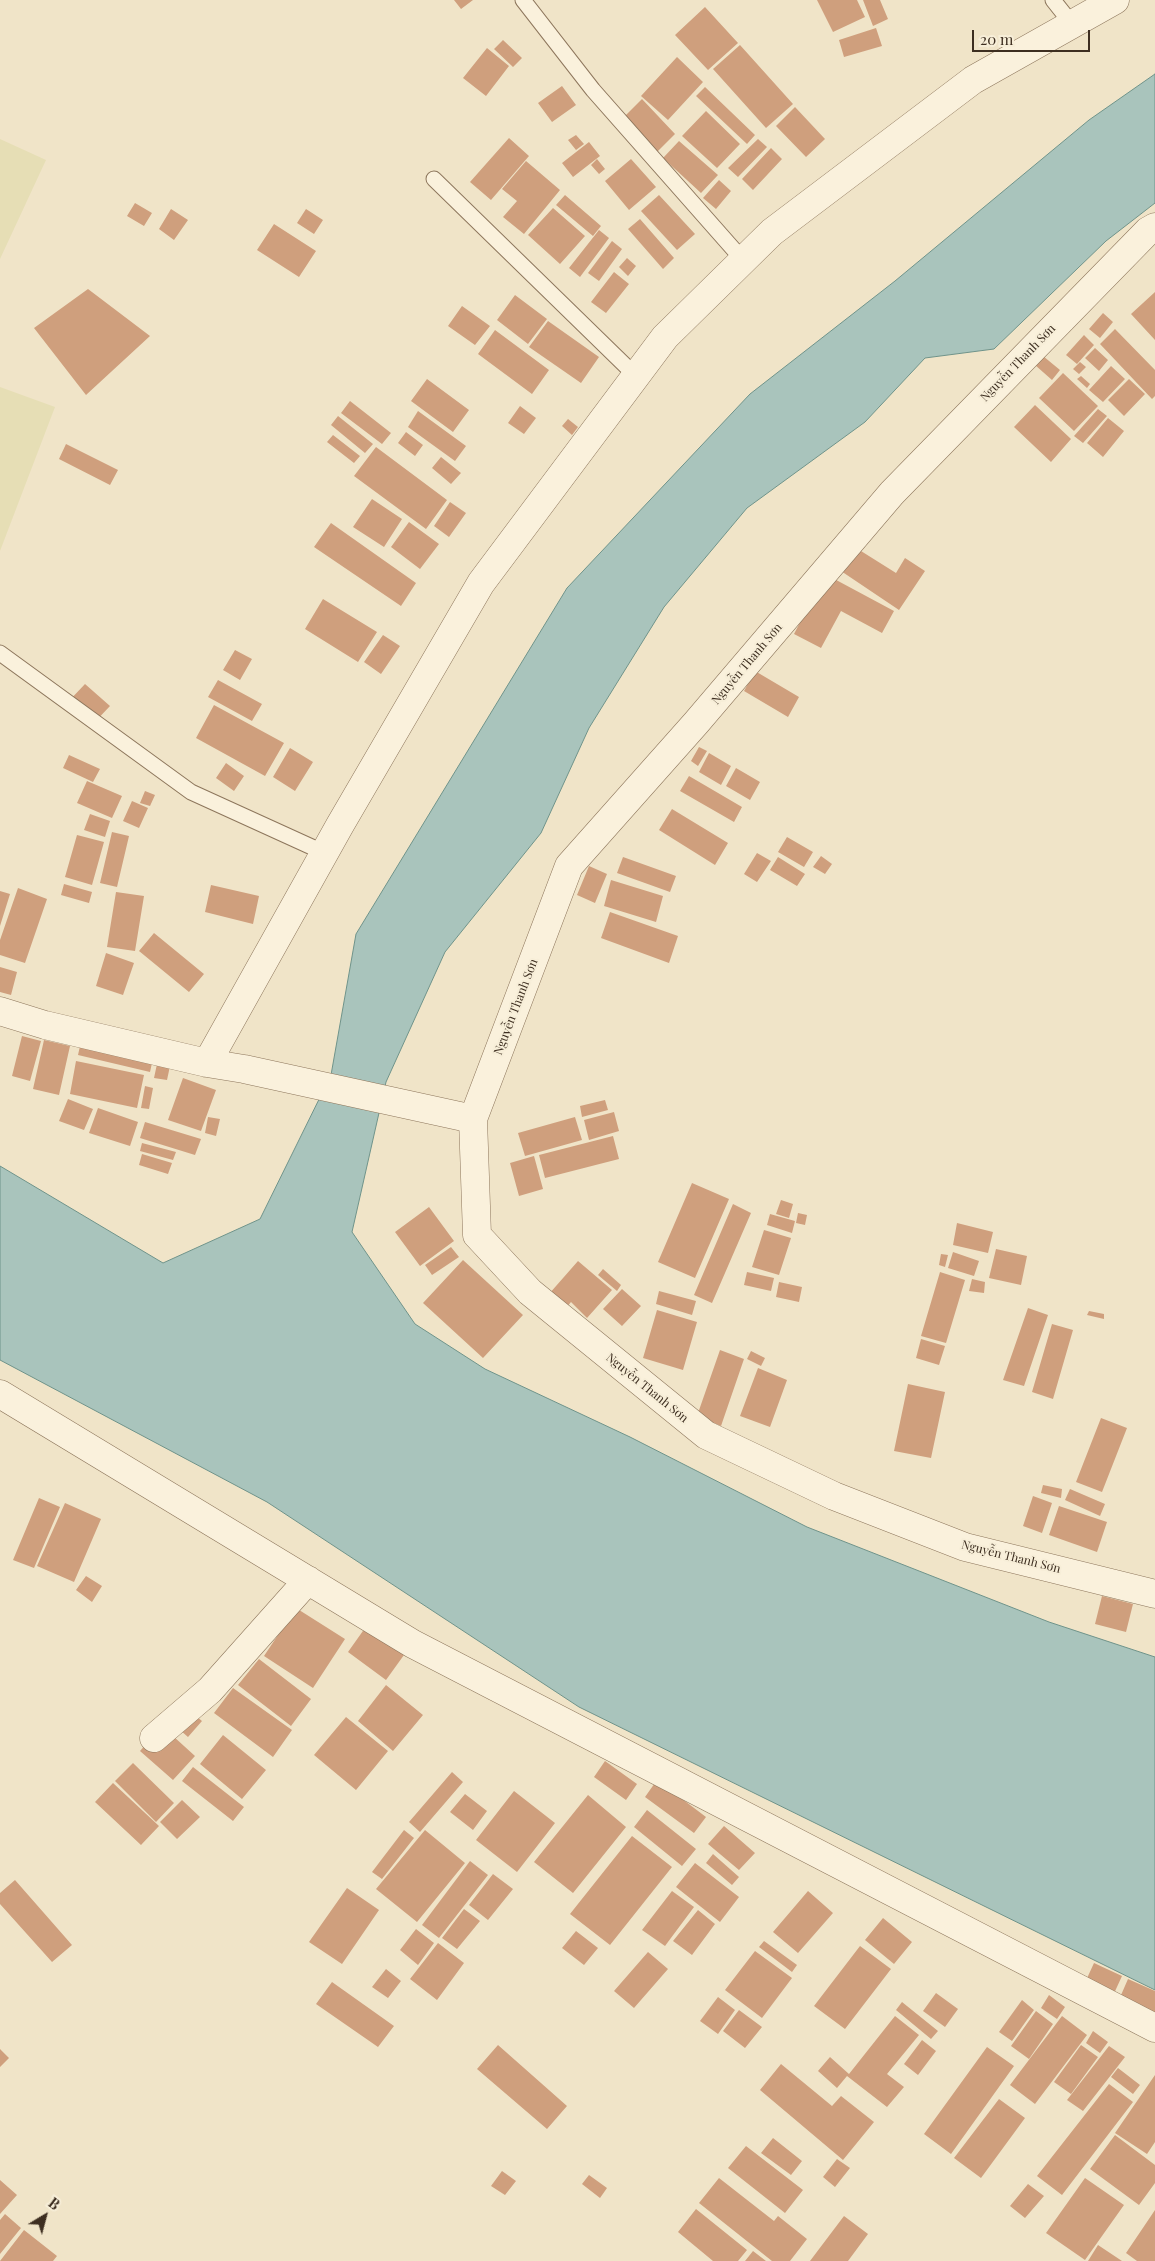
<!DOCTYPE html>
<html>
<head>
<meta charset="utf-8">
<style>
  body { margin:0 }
  #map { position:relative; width:1155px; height:2261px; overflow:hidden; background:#f0e4c8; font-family:"Playfair Display",serif }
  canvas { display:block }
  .north { position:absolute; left:20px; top:2191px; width:50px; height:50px; -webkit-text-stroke:4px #f7eed8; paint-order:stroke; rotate:37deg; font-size:14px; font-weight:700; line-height:20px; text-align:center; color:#3d2e20 }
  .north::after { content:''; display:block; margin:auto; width:18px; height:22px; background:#3d2e20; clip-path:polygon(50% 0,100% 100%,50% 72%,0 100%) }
  .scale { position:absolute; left:972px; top:30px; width:118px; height:22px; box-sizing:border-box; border:2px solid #3d2e20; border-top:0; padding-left:6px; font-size:15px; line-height:18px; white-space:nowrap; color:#3d2e20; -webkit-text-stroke:4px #f7eed8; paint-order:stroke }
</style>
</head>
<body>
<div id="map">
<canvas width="1155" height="2261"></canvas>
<div class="north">B</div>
<div class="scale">20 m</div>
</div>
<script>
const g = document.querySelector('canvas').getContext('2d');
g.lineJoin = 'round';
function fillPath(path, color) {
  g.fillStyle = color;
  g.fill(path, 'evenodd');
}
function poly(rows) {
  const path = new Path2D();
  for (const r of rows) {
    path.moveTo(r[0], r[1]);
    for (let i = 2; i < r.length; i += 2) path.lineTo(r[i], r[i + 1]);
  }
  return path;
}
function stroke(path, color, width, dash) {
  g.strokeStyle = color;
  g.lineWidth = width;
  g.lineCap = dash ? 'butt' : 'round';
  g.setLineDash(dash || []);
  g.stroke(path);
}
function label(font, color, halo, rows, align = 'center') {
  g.font = font + ' "Playfair Display",serif';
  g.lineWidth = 4;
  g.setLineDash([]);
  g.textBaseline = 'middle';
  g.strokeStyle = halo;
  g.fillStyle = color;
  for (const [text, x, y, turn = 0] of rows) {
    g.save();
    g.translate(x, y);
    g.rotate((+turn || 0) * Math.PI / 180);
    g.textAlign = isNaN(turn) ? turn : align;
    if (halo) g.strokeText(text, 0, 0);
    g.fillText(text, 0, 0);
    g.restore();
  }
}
const farmland = poly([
  [0,139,46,160,0,259],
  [0,387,55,407,0,551]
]);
const water = poly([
  [1155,74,1155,203,1106,241,994,349,925,358,865,422,747,508,664,607,589,728,541,833,445,952,386,1082,352,1232,415,1324,485,1369,630,1437,807,1527,1049,1622,1155,1657,1155,1990,579,1707,267,1502,0,1360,0,1166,163,1263,260,1219,331,1075,356,934,567,588,750,394,895,281,1089,120,1155,74]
]);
const building = poly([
  [454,0,473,0,461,9],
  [817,0,857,0,865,17,833,32],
  [863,0,880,0,888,19,873,26],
  [705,7,738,43,708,70,675,35],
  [876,28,882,46,844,57,839,40],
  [503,40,522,58,513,67,494,49],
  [740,45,793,104,766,128,713,69],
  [487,48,509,66,486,96,463,78],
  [677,57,703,82,668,120,641,96],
  [562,86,576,105,552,122,538,103],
  [705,87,755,135,747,144,696,96],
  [642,99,675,134,656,153,622,119],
  [795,107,825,139,806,157,776,126],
  [706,111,740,144,717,168,682,136],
  [576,135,584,144,576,150,568,140],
  [509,138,529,156,491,200,470,182],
  [758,139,767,147,738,177,728,168],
  [679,141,718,175,701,193,663,158],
  [589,142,600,156,573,177,562,163],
  [771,148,782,159,753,190,742,179],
  [597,159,605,169,599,174,591,165],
  [631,159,656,187,629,210,605,181],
  [526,161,560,190,524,234,503,217,517,201,502,189],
  [719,180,731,191,716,209,703,198],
  [565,195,601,226,593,236,556,205],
  [659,195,695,234,677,250,641,211],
  [135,203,152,213,144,226,127,216],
  [553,208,585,236,560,264,528,235],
  [171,209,188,220,174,240,159,229],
  [306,209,323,220,314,234,297,223],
  [640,219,674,258,663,269,628,229],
  [274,224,316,251,299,277,257,250],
  [599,230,609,238,580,277,569,268],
  [612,241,622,249,599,281,588,273],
  [627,258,636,266,628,276,619,267],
  [614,272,629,284,606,313,591,302],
  [88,289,150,336,86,395,34,328],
  [1155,292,1155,340,1131,314],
  [515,295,547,319,528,344,497,320],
  [462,306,490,326,475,345,448,326],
  [1103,313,1113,322,1100,338,1089,329],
  [548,321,599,357,581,383,529,347],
  [1115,329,1155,370,1155,396,1152,399,1100,344],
  [495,330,549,370,532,394,478,354],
  [1084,335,1094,345,1077,364,1066,355],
  [1095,348,1108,360,1099,371,1085,358],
  [1043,356,1060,370,1052,380,1035,365],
  [1080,362,1086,367,1079,374,1073,369],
  [1111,366,1125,379,1103,402,1089,390],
  [1063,373,1098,406,1074,431,1039,398],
  [1081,376,1090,384,1087,388,1077,379],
  [427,379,469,410,453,432,411,401],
  [1129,379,1145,394,1124,416,1108,400],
  [350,401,391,433,382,444,341,413],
  [1035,405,1071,439,1051,462,1014,427],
  [520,406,536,418,524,434,508,423],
  [1098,409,1107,416,1083,443,1074,436],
  [418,411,466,446,455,461,408,427],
  [338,416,373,444,365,453,331,425],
  [1108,418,1124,431,1103,457,1087,443],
  [568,419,578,427,572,435,562,426],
  [406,432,423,445,415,456,398,443],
  [333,435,360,456,354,463,327,442],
  [66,444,118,470,110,485,59,459],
  [376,447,447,500,426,529,354,476],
  [441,457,461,473,451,484,432,468],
  [372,499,402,519,384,547,353,527],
  [450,502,466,513,449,537,434,526],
  [409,522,439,544,420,569,391,547],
  [331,523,416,583,401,606,314,547],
  [853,546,896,573,905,558,925,571,899,610,838,569],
  [825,574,894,611,882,633,841,611,821,648,794,634],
  [323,599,377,632,358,662,305,629],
  [383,635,400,646,381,674,364,662],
  [235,650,252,659,240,680,223,670],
  [755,671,799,697,788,717,744,691],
  [218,680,262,704,252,721,208,697],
  [85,684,110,706,92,725,67,703],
  [214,705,284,743,265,776,196,738],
  [699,747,707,751,698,766,691,761],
  [290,748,313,762,295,791,273,777],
  [709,753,731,766,721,785,699,772],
  [69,755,100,769,93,782,63,768],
  [226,763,244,776,234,791,216,778],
  [736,768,760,782,750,800,726,786],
  [689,776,742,807,734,822,680,791],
  [87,781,122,796,112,818,77,803],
  [145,791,155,795,150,806,140,803],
  [132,801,148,808,139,828,123,821],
  [672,809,728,843,715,865,659,830],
  [90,814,110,821,105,837,84,830],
  [112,832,129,836,117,887,100,883],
  [77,835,104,842,92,885,65,877],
  [787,837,813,852,804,867,778,852],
  [757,853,771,861,757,882,744,874],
  [821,856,832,864,825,874,813,867],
  [623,857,676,876,670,892,617,873],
  [778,857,805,874,797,886,770,870],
  [589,866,607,874,595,903,577,895],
  [611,880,663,896,656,922,604,906],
  [64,884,92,892,89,903,61,895],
  [211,885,259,896,253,924,205,912],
  [18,888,47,899,25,963,0,955,0,940],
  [0,891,10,894,0,926],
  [116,892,144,896,135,951,107,947],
  [610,912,678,936,669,963,601,938],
  [154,933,204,974,189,992,139,951],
  [106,953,134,963,123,995,96,986],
  [0,967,17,972,11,995,0,992],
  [22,1036,41,1041,30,1081,12,1076],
  [44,1040,70,1046,59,1095,33,1089],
  [80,1046,152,1063,150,1072,78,1055],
  [76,1061,144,1075,137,1108,70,1094],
  [157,1064,170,1066,167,1080,154,1078],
  [183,1078,216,1090,201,1131,168,1120],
  [145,1086,153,1088,149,1109,141,1108],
  [68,1099,93,1109,84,1130,59,1121],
  [605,1100,608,1110,582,1117,580,1106],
  [98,1108,138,1122,130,1146,89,1133],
  [614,1112,619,1131,589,1140,584,1120],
  [208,1117,220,1119,216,1136,205,1133],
  [575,1117,582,1140,525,1156,518,1133],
  [145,1122,201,1139,195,1155,140,1138],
  [613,1136,619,1159,545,1178,539,1155],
  [142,1143,176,1152,173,1160,140,1151],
  [142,1154,172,1163,168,1174,139,1165],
  [534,1156,543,1189,519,1196,510,1163],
  [692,1183,729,1199,695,1278,658,1262],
  [781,1200,793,1204,789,1218,776,1214],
  [733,1204,751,1213,712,1303,694,1295],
  [429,1207,454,1241,420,1266,395,1232],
  [798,1213,807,1215,805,1225,796,1223],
  [770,1214,795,1221,792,1233,767,1225],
  [957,1223,993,1232,988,1253,953,1245],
  [764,1230,791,1238,779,1275,752,1267],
  [451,1247,459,1257,432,1275,425,1265],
  [996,1249,1027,1256,1021,1285,989,1278],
  [953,1252,979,1261,974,1276,948,1268],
  [941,1254,948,1255,945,1267,939,1265],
  [463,1260,523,1315,483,1358,423,1303],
  [578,1261,612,1290,587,1318,571,1302,566,1308,549,1294],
  [603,1269,621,1285,617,1291,598,1275],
  [747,1272,774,1278,771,1291,744,1285],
  [940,1272,965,1280,946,1343,921,1336],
  [972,1279,985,1282,984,1293,969,1291],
  [779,1282,802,1287,799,1302,776,1297],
  [622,1289,641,1306,622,1326,603,1309],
  [659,1291,696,1301,692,1315,656,1304],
  [1028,1308,1048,1315,1024,1386,1003,1380],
  [657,1310,697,1322,683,1370,643,1358],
  [1089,1311,1104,1314,1104,1319,1087,1315],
  [1052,1324,1073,1330,1053,1399,1032,1392],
  [921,1339,945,1346,939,1365,916,1358],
  [720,1350,744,1359,721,1426,697,1416],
  [751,1351,765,1358,761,1366,747,1359],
  [758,1368,787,1380,770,1427,740,1416],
  [908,1384,945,1392,931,1458,894,1451],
  [1101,1418,1127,1428,1102,1492,1076,1482],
  [1043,1485,1062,1489,1061,1498,1041,1493],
  [1070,1489,1105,1504,1100,1516,1065,1500],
  [1033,1496,1052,1503,1042,1533,1023,1526],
  [39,1498,60,1507,34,1568,13,1560],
  [65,1503,101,1519,74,1582,37,1566],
  [1059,1506,1107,1522,1097,1552,1049,1535],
  [86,1576,102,1586,92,1602,76,1590],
  [1102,1596,1133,1604,1126,1632,1095,1624],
  [296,1608,345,1639,313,1688,264,1656],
  [370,1621,409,1648,386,1680,348,1652],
  [259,1659,311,1699,291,1726,238,1685],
  [386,1685,423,1715,393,1751,358,1721],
  [233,1688,292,1730,273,1757,214,1713],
  [178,1701,202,1721,188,1737,165,1717],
  [346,1717,388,1751,356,1790,314,1755],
  [162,1726,195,1756,173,1780,140,1751],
  [223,1735,266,1770,242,1799,200,1764],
  [605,1761,637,1784,626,1800,594,1777],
  [133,1763,174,1803,156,1822,115,1781],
  [193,1767,244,1807,233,1821,182,1781],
  [452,1772,463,1782,420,1832,409,1822],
  [657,1780,706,1817,694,1833,645,1797],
  [113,1783,159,1826,141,1845,95,1802],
  [514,1791,555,1823,517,1872,476,1840],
  [465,1794,487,1811,473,1830,450,1812],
  [588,1795,626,1827,573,1893,534,1862],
  [182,1800,200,1817,177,1839,160,1822],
  [647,1810,696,1849,682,1866,634,1827],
  [724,1826,755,1853,739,1870,708,1844],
  [404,1830,414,1838,382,1879,372,1872],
  [425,1830,465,1863,417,1922,376,1889],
  [632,1836,672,1867,610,1945,570,1914],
  [713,1854,739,1877,732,1885,706,1863],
  [470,1861,488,1875,439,1938,422,1925],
  [695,1863,739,1897,720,1922,676,1887],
  [493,1874,513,1889,488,1920,469,1905],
  [15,1880,72,1945,52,1962,0,1904,0,1893],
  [347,1888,379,1910,342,1964,309,1942],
  [672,1891,694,1907,665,1946,642,1930],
  [808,1891,833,1913,798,1953,773,1932],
  [464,1909,480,1921,457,1949,442,1938],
  [698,1910,715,1924,692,1955,673,1941],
  [883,1918,912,1942,894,1964,865,1940],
  [416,1929,434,1943,418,1965,400,1950],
  [576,1931,598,1948,584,1965,562,1948],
  [764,1941,797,1965,792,1972,759,1947],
  [438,1943,464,1963,437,2000,410,1979],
  [860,1946,891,1969,845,2029,814,2006],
  [755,1951,792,1978,762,2018,725,1990],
  [648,1952,668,1969,634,2008,614,1991],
  [1094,1963,1122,1976,1111,2000,1083,1987],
  [386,1969,401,1981,388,1998,372,1987],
  [1128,1979,1155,1991,1155,2019,1118,2002],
  [332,1982,394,2026,378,2047,316,2004],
  [936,1993,958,2009,945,2027,923,2011],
  [1049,1995,1065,2007,1057,2019,1041,2008],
  [718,1997,735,2010,718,2034,700,2021],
  [1022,2000,1034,2010,1012,2041,999,2032],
  [902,2002,938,2031,931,2039,896,2010],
  [739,2010,762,2027,745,2048,723,2031],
  [1036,2011,1053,2024,1029,2059,1011,2046],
  [895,2016,919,2035,887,2074,904,2087,887,2107,847,2076,837,2088,818,2071,830,2057,849,2074],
  [1062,2016,1087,2035,1035,2104,1010,2085],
  [1093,2031,1108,2042,1100,2053,1086,2043],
  [922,2040,936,2051,918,2075,904,2064],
  [498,2045,567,2106,547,2129,477,2069],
  [1081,2045,1098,2057,1071,2094,1054,2082],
  [1109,2046,1125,2057,1083,2111,1067,2100],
  [987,2047,1014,2066,951,2154,924,2134],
  [0,2049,9,2058,0,2067],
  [781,2064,832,2106,841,2096,874,2122,843,2160,760,2090],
  [1118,2068,1140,2085,1133,2094,1111,2077],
  [1155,2075,1155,2142,1147,2154,1115,2133],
  [1109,2084,1133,2102,1062,2195,1037,2176],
  [999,2099,1025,2118,981,2178,954,2158],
  [1115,2135,1155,2165,1155,2183,1139,2205,1090,2169],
  [773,2138,802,2161,791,2175,761,2153],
  [746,2146,803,2190,785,2213,728,2168],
  [837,2159,850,2168,835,2187,823,2177],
  [502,2171,516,2181,505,2195,491,2186],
  [589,2175,607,2188,600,2198,582,2184],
  [719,2178,774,2221,778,2216,807,2239,790,2261,772,2261,699,2203],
  [1085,2178,1124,2205,1085,2260,1046,2233],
  [0,2180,17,2195,0,2214],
  [1028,2184,1044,2196,1025,2218,1010,2206],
  [696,2209,747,2250,738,2261,713,2261,678,2232],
  [1155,2210,1155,2261,1137,2261,1126,2253],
  [5,2214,21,2228,0,2254,0,2220],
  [844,2216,868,2234,848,2261,810,2261],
  [24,2230,57,2256,53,2261,0,2261],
  [1098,2245,1122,2261,1088,2261],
  [753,2251,766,2261,745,2261]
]);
const service = poly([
  [523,0,593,90,743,260],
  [1053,0,1072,24],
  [434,179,636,376],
  [0,653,191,792,325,853]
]);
const minor = poly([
  [1155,227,1148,231,892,493,696,723,569,866,473,1119,477,1235,530,1292,706,1435,834,1496,965,1547,1155,1594],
  [0,1011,45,1025,207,1063,244,1069,473,1119],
  [207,1063,340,825,481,583,665,337,772,232,973,80,1115,0],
  [0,1394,413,1644,1155,2028],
  [154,1738,210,1690,308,1580]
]);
const streetNames = [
  ["Nguyễn Thanh Sơn",1018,363,-46],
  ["Nguyễn Thanh Sơn",747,664,-50],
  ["Nguyễn Thanh Sơn",516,1007,-69],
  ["Nguyễn Thanh Sơn",647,1388,39],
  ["Nguyễn Thanh Sơn",1011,1557,14]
];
fillPath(farmland, '#e6deb5');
fillPath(water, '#a9c4bc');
stroke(water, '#6f938a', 1);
fillPath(building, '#cf9f7d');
stroke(service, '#8d765c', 17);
stroke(minor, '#8d765c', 29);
stroke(service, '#faf1dc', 15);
stroke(minor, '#faf1dc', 28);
label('12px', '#3d2e20', '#f7eed8', streetNames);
</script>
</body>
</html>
